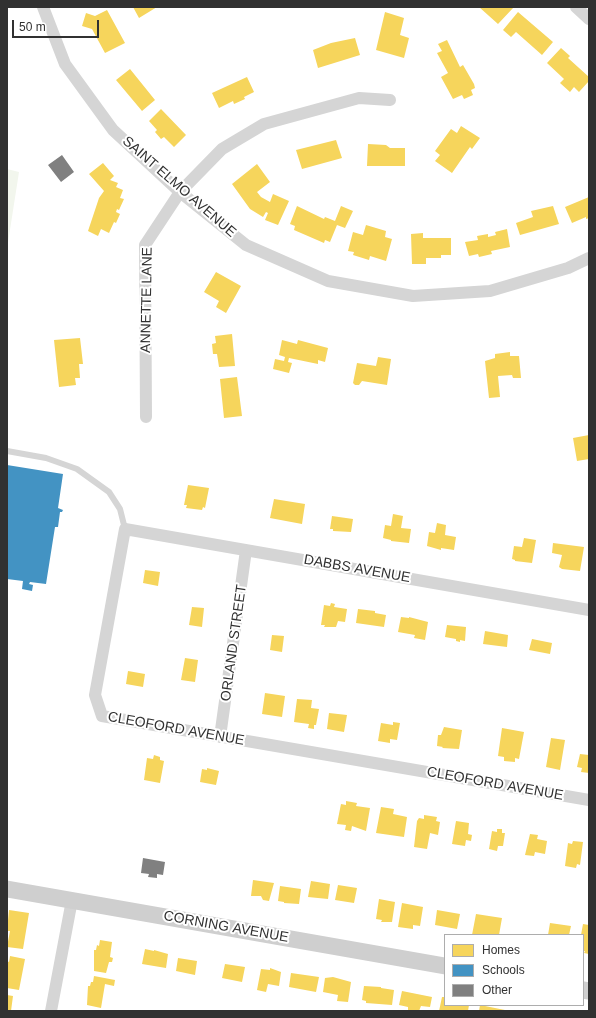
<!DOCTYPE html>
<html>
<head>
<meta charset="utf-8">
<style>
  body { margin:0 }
  #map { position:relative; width:596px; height:1018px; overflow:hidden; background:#fff; font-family:Helvetica,sans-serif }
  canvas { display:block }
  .frame { position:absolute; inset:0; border:8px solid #313131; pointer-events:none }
  .legend { position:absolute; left:444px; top:934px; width:140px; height:72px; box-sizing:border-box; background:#fff; border:1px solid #adadad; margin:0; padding:5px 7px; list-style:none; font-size:12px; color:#313131 }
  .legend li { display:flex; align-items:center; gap:8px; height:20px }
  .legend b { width:20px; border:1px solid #adadad }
  .scale { position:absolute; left:12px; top:20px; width:87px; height:18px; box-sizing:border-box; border:2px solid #313131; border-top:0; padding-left:5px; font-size:12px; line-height:14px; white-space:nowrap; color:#313131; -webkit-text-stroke:3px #fff; paint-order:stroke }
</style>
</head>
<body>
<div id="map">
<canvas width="596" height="1018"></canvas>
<div class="frame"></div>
<ul class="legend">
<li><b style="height:11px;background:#f6d55c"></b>Homes</li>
<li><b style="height:11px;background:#4393c3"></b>Schools</li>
<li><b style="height:11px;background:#808080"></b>Other</li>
</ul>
<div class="scale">50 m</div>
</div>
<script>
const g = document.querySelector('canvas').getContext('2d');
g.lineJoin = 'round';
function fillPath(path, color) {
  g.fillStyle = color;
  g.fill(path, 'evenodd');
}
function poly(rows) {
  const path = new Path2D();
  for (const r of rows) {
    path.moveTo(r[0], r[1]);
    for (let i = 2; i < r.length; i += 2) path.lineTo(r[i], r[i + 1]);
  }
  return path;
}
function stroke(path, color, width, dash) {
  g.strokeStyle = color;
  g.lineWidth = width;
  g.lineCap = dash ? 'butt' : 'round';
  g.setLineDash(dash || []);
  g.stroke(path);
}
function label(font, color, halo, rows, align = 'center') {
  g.font = font + ' Helvetica,sans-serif';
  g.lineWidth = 4;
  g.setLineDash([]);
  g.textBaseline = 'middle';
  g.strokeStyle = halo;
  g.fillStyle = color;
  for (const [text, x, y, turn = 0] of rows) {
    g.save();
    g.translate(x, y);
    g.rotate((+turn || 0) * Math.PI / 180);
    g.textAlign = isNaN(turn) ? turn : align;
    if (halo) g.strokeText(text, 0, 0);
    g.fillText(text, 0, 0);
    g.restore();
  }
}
const green = poly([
  [7,169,19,172,7,249]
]);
const homes = poly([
  [133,7,157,7,139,18],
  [479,7,514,7,498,24],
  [107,10,125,43,105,53,92,29,82,26,86,13,95,16],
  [385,12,404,18,400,35,409,38,404,58,376,50],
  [518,12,553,42,542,55,516,32,511,37,503,30],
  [355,38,360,55,318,68,313,50,331,43],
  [447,40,460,67,463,65,474,84,475,88,471,90,473,95,464,99,462,95,453,99,441,77,448,73,437,53,442,51,438,44],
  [561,48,570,56,568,58,589,77,589,81,579,92,574,87,570,92,560,83,564,79,547,63],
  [130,69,155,100,142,111,116,80],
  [247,77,254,92,244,97,245,99,234,104,233,101,219,108,212,93],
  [161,109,186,135,174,147,164,137,161,139,155,132,157,130,149,121],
  [461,126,480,138,472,149,470,147,452,173,435,161,440,155,435,151,451,129,457,133],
  [336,140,342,158,302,169,296,150],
  [368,144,386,145,390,148,405,148,405,166,367,166],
  [103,163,114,176,110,180,118,183,116,187,123,190,120,198,124,199,119,210,117,209,116,212,120,214,116,223,114,222,109,233,101,229,98,236,88,231,99,198,104,191,89,174],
  [257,164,270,182,257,192,261,197,270,202,273,194,289,201,278,225,265,220,268,213,266,212,263,217,250,209,232,184],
  [589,197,589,218,586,219,586,217,572,223,565,207],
  [297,206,324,219,325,217,335,221,341,206,353,211,345,228,337,225,330,242,325,240,324,243,294,230,295,226,290,224],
  [553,206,559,224,520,235,516,223,533,217,531,211],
  [366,225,386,231,385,237,392,239,386,261,370,256,369,260,353,255,354,252,348,251,353,232,363,235],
  [507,229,510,247,491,251,492,254,479,257,478,254,469,256,465,242,478,240,477,236,488,234,488,237,496,235,495,232],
  [423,233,423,238,451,238,451,255,441,255,441,258,426,258,426,264,412,264,411,234],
  [216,272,241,286,226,313,216,307,219,301,204,292],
  [232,334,235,366,219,367,217,354,213,354,212,344,216,343,215,336],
  [80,338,83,364,79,364,80,378,75,378,76,385,59,387,54,340],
  [282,340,297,344,298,340,328,348,325,362,318,360,318,364,289,358,288,362,292,363,289,373,273,369,275,359,284,361,285,357,279,355],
  [510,352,510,356,519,356,521,378,513,378,512,375,498,376,500,397,489,398,485,361,495,358,495,354],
  [378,357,391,359,387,385,362,381,359,385,355,385,353,383,357,363,376,366],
  [237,377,242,416,224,418,220,379],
  [589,435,589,459,577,461,573,438],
  [188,485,209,488,205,508,203,507,202,510,186,508,187,505,184,505],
  [274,499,305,504,302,524,270,518],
  [393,514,403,516,401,528,411,529,409,543,391,541,391,540,383,538,385,525,391,526],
  [332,516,353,519,351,532,333,531,333,529,330,529],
  [437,523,446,525,445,535,456,537,454,550,441,548,441,550,427,546,429,532,435,533],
  [524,538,536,540,532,563,515,561,515,560,512,559,514,546,522,547],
  [553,543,584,547,580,571,562,569,559,567,562,555,552,553],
  [145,570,160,572,158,586,143,583],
  [331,603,335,604,334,607,347,609,345,622,338,621,336,627,324,627,325,625,321,625,324,605,330,606],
  [192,607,204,608,202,627,189,625],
  [358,609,375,611,375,613,386,615,384,627,356,623],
  [401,617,409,618,409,617,428,622,425,640,414,638,415,635,398,632],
  [447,625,466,627,465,641,460,640,460,642,456,641,456,639,445,637],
  [485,631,508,635,507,647,483,644],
  [272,635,284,636,282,652,270,650],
  [532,639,552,643,550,654,529,650],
  [185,658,198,660,195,682,181,680],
  [128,671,145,674,143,687,126,684],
  [265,693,285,696,282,717,262,714],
  [297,699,312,700,311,708,319,709,316,725,314,725,314,729,308,728,309,724,294,722],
  [329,713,347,715,344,732,327,729],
  [393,722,400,723,397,740,390,739,390,743,378,741,381,723,393,725],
  [444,727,462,730,459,749,442,748,443,747,437,746,438,735,441,735],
  [502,728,524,732,519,759,515,758,515,762,504,761,504,757,498,756],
  [551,738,565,740,560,770,546,767],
  [580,754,589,755,589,773,581,772,582,768,577,767],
  [154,755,160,757,160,760,164,761,160,783,144,780,147,758,153,759],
  [207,768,219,771,216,785,200,782,202,769,207,770],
  [346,801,357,803,356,806,370,808,366,831,352,826,351,831,345,830,346,825,337,824,341,804,346,805],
  [381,807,394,809,393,814,407,817,404,837,376,833],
  [424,815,437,817,436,821,440,822,438,835,430,833,427,849,414,847,417,821,419,818,424,819],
  [456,821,469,823,468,834,472,835,471,841,466,840,465,846,452,844],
  [497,829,502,829,502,833,505,833,503,846,498,846,497,851,489,849,492,831,497,832],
  [530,834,538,835,537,839,547,841,545,854,535,852,534,856,525,855],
  [573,841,583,842,580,865,577,864,576,868,565,866,568,843,572,844],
  [253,880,274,883,269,901,263,900,261,896,251,896],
  [311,881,330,884,328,899,308,897],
  [338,885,357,888,354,903,335,900],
  [280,886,301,889,299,904,284,903,284,902,278,901],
  [379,899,395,902,392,922,381,922,382,920,376,919],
  [402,903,423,907,420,926,413,925,413,929,398,927],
  [9,910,29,913,23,949,7,947,10,931,7,931],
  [437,910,460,914,457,929,435,925],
  [476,914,502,918,499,935,472,935],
  [550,923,571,926,569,935,548,935],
  [583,924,589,925,589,954,584,953,585,951,583,951,583,935,581,935],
  [100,940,112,942,110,957,113,958,112,962,109,962,106,973,94,971,94,950,96,950,97,945,99,946],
  [145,949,154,951,154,950,168,954,166,968,142,964],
  [10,956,25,959,19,990,7,988,7,961,9,962],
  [178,958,197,961,195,975,176,971],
  [225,964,245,967,242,982,222,978],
  [270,968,281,972,279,986,268,984,266,992,257,990,261,969,270,970],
  [291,973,319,977,316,992,289,987],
  [94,976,115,980,114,986,105,984,101,1008,87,1005,88,986,90,986,91,982,93,982],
  [333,977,351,982,348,1002,337,1001,338,995,323,992,325,978],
  [364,986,381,987,381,988,394,990,392,1005,366,1003,366,1001,362,1000],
  [402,991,432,997,430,1007,421,1006,419,1011,408,1011,408,1007,399,1005],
  [7,995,13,996,11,1011,7,1011],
  [442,997,445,997,445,1005,469,1005,468,1011,439,1011],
  [480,1005,505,1010,505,1011,479,1011]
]);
const schools = poly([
  [7,465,63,474,58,508,63,510,62,512,60,512,58,527,55,527,46,584,30,582,29,584,33,585,32,591,22,589,23,581,7,579]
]);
const building = poly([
  [62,155,74,172,61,182,48,165],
  [143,858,165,862,163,875,157,874,157,878,148,877,149,874,141,873]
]);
const lane = poly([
  [7,451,46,458,77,469,109,492,120,509,125,529]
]);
const street = poly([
  [43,7,65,64,113,130,180,192,246,245,328,281,413,296,490,291,568,268,589,258],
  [576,7,589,19],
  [146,417,145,245,180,192,222,149,264,124,359,98,390,100],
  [589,610,125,529,95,695,102,716,589,800],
  [220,737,246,550],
  [51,1011,72,900]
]);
const secondary = poly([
  [7,889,445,966],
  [583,990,589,991]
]);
const streetNames = [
  ["SAINT ELMO AVENUE",179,187,41],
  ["ANNETTE LANE",147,300,-89],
  ["DABBS AVENUE",357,569,10],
  ["ORLAND STREET",234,643,-82],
  ["CLEOFORD AVENUE",176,729,10],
  ["CLEOFORD AVENUE",495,784,10],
  ["CORNING AVENUE",226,927,10]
];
fillPath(green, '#f2f6ed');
fillPath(homes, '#f6d55c');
fillPath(schools, '#4393c3');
fillPath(building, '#808080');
stroke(lane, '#d5d5d5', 6);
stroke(street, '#d5d5d5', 12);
stroke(secondary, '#cfcfcf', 17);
label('14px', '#313131', '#fff', streetNames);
</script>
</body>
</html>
